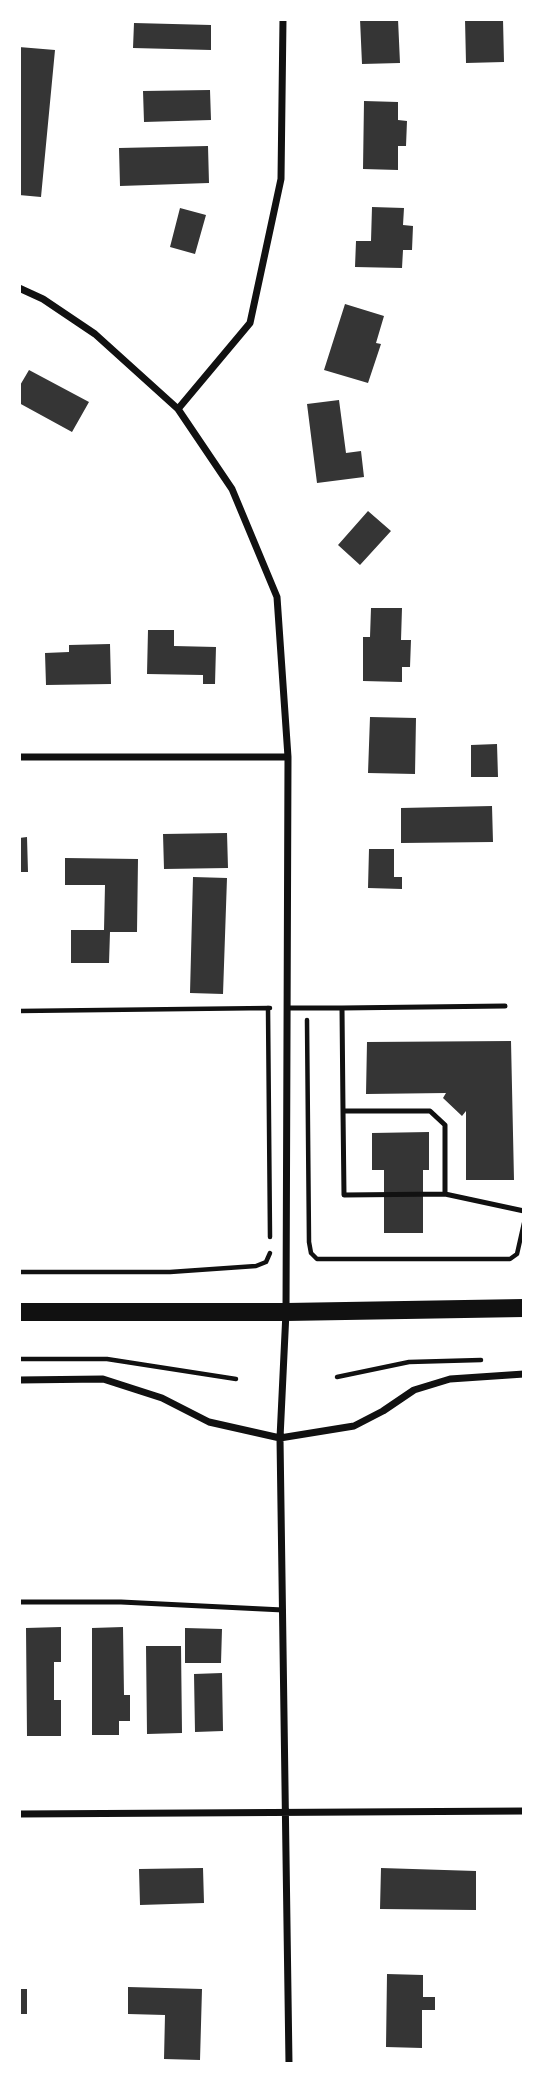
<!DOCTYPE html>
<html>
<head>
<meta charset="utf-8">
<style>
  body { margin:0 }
  #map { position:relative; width:543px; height:2083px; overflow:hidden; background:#fff; font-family:"PT Sans",sans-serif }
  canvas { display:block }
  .frame { position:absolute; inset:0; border:21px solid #fff; pointer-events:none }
</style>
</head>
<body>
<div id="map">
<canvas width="543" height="2083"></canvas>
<div class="frame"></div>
</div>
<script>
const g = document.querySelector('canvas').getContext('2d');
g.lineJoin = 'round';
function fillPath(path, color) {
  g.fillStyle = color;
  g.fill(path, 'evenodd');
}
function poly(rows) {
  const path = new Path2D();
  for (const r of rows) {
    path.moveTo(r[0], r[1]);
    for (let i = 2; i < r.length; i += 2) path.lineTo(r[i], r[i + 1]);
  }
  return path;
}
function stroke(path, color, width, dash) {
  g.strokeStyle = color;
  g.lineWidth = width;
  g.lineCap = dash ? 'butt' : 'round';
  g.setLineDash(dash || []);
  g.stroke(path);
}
const building = poly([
  [360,19,398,19,400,63,362,64],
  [465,19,503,19,504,62,466,63],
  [134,23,211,25,211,50,133,48],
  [19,47,55,50,41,197,19,195,21,78,19,78],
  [210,90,211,120,144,122,143,91],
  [364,101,398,102,398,120,407,121,406,146,398,146,398,170,363,169],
  [208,146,209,183,120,186,119,148],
  [372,207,404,208,403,225,413,226,412,250,403,250,402,268,355,267,356,241,371,241],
  [180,208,206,215,195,254,170,247],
  [345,304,384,316,376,343,381,344,368,383,324,370],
  [29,370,89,402,72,432,19,403,19,387],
  [339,400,346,453,361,451,364,477,317,483,307,404],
  [368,511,391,531,360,565,338,545],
  [371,608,402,608,401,640,411,640,410,667,402,667,402,682,363,681,363,637,370,637],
  [148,630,174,630,174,646,216,647,215,684,203,684,203,675,147,674],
  [110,644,111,684,46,685,45,653,69,652,69,645],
  [370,717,416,718,415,774,368,773],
  [497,744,498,777,471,777,471,745],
  [492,806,493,842,401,843,401,808],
  [227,833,228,868,164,869,163,834],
  [27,837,28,872,19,872,19,838],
  [369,849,394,849,394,877,402,877,402,889,368,888],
  [65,858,138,859,137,932,110,932,109,963,71,963,71,930,104,930,105,885,65,885],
  [193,877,227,878,223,994,190,993],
  [511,1041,514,1180,466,1180,466,1111,462,1116,443,1098,446,1093,366,1094,367,1042],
  [429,1132,429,1170,423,1170,423,1233,384,1233,384,1170,372,1170,372,1133],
  [61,1627,61,1662,54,1662,54,1700,61,1700,61,1736,27,1736,26,1628],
  [123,1627,124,1695,130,1695,130,1721,119,1721,119,1735,92,1735,92,1628],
  [185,1628,222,1629,221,1663,185,1663],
  [146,1646,181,1646,182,1733,147,1734],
  [222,1673,223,1731,195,1732,194,1674],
  [203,1868,204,1903,140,1905,139,1869],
  [381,1868,476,1871,476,1910,380,1909],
  [387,1974,423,1975,423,1997,435,1997,435,2010,422,2010,422,2048,386,2047],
  [128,1987,202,1989,200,2060,164,2059,165,2015,128,2014],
  [19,1989,27,1989,27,2014,19,2014]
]);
const path = poly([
  [268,1008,270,1237],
  [19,1011,270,1008],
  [307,1020,309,1242,311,1253,317,1259,510,1259,517,1254,524,1223],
  [19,1272,170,1272,256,1266,266,1262,270,1253],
  [19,1359,107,1359,236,1379],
  [337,1377,409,1362,481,1360]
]);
const service = poly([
  [287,1008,342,1008,343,1111,430,1111,445,1125,445,1194,524,1211],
  [342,1008,505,1006],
  [343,1111,344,1195,445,1194],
  [19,1602,121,1602,283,1610]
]);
const minor = poly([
  [19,288,43,299,95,334,178,409,232,489,277,597,288,757,286,1312,280,1438,289,2064],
  [178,409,250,323,281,179,283,19],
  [19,757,288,757],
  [19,1380,103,1379,162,1398,209,1422,280,1438,354,1426,383,1411,414,1390,450,1379,524,1374],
  [19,1814,524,1811]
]);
const primary = poly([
  [19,1312,286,1312,524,1308]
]);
fillPath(building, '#353535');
stroke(path, '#111', 4.5);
stroke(service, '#111', 5);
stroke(minor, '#111', 7);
stroke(primary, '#111', 18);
</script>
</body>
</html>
